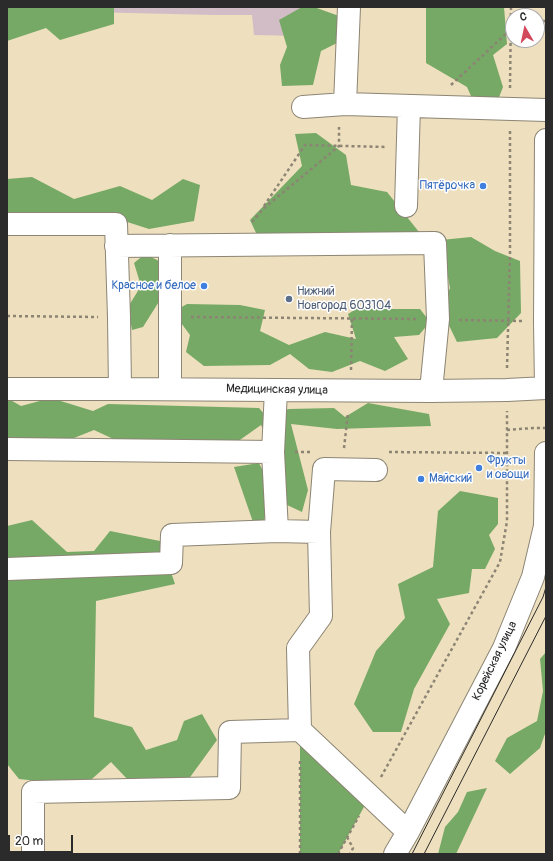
<!DOCTYPE html>
<html>
<head>
<meta charset="utf-8">
<style>
  body { margin:0 }
  #map { position:relative; width:553px; height:861px; overflow:hidden; background:#eedfbe; font-family:Pangolin,sans-serif }
  canvas { display:block }
  .frame { position:absolute; inset:0; border:8px solid #2b2b2b; pointer-events:none }
  .north { position:absolute; left:505px; top:8px; width:40px; height:40px; box-sizing:border-box; background:#fff; border:1px solid #aaa; border-radius:50%; rotate:351deg; font-size:11px; font-weight:700; line-height:16px; text-align:center; color:#2b2b2b }
  .north::after { content:''; display:block; margin:auto; width:14px; height:18px; background:#d1495b; clip-path:polygon(50% 0,100% 100%,50% 72%,0 100%) }
  .scale { position:absolute; left:8px; top:835px; width:65px; height:18px; box-sizing:border-box; border:2px solid #2b2b2b; border-top:0; padding-left:5px; font-size:12px; line-height:14px; white-space:nowrap; color:#2b2b2b; -webkit-text-stroke:3px #fff; paint-order:stroke }
</style>
</head>
<body>
<div id="map">
<canvas width="553" height="861"></canvas>
<div class="frame"></div>
<div class="north">С</div>
<div class="scale">20 m</div>
</div>
<script>
const g = document.querySelector('canvas').getContext('2d');
g.lineJoin = 'round';
function fillPath(path, color) {
  g.fillStyle = color;
  g.fill(path, 'evenodd');
}
function poly(rows) {
  const path = new Path2D();
  for (const r of rows) {
    path.moveTo(r[0], r[1]);
    for (let i = 2; i < r.length; i += 2) path.lineTo(r[i], r[i + 1]);
  }
  return path;
}
function stroke(path, color, width, dash) {
  g.strokeStyle = color;
  g.lineWidth = width;
  g.lineCap = dash ? 'butt' : 'round';
  g.setLineDash(dash || []);
  g.stroke(path);
}
function label(font, color, halo, rows, align = 'center') {
  g.font = font + ' Pangolin,sans-serif';
  g.lineWidth = 3;
  g.setLineDash([]);
  g.textBaseline = 'middle';
  g.strokeStyle = halo;
  g.fillStyle = color;
  for (const [text, x, y, turn = 0] of rows) {
    g.save();
    g.translate(x, y);
    g.rotate((+turn || 0) * Math.PI / 180);
    g.textAlign = isNaN(turn) ? turn : align;
    if (halo) g.strokeText(text, 0, 0);
    g.fillText(text, 0, 0);
    g.restore();
  }
}
const industrial = poly([
  [7,7,301,7,300,36,254,35,252,15,213,15,7,10]
]);
const forest = poly([
  [7,7,114,7,114,24,60,40,46,28,7,41],
  [302,7,314,7,339,16,339,42,321,51,313,85,282,86,280,65,287,47,279,20],
  [426,7,504,7,507,44,493,55,503,87,496,105,475,105,467,87,426,63],
  [316,133,346,155,351,185,387,192,423,237,264,250,250,220,302,166,295,134],
  [32,177,74,199,120,186,152,200,183,179,200,185,194,221,149,229,115,218,7,223,7,179],
  [471,237,495,251,520,261,521,313,497,338,457,342,441,309,450,288,441,240],
  [145,254,159,261,165,292,143,327,132,330,128,307,141,286,134,263],
  [187,304,240,305,265,310,260,331,289,345,325,332,356,339,348,314,356,309,420,309,430,322,419,335,394,337,408,359,385,371,360,361,332,372,309,369,290,354,270,365,204,366,186,352,190,335,173,312],
  [7,398,21,406,51,398,93,411,108,404,259,408,265,415,289,409,334,408,345,417,368,403,429,414,431,426,337,429,291,424,308,490,302,512,270,497,264,520,253,522,234,467,259,463,266,477,281,465,261,425,237,442,135,449,94,430,54,446,7,453],
  [460,491,498,498,498,524,489,535,495,549,485,569,472,569,469,593,437,599,450,624,414,689,401,732,373,732,354,704,376,651,405,618,398,584,433,567,438,511],
  [32,520,67,552,94,551,110,531,160,541,175,584,96,601,94,717,132,727,146,750,177,740,184,721,202,714,217,740,188,780,130,782,111,762,84,786,19,779,7,764,7,526],
  [546,652,546,731,540,748,510,774,495,761,507,738,537,721,543,691,540,659],
  [300,730,370,796,338,854,300,854],
  [487,788,456,854,438,854,445,827,458,812,467,792]
]);
const path = poly([
  [537,21,546,21],
  [451,85,510,30],
  [510,88,511,7],
  [264,206,305,145,387,147],
  [252,222,263,209,339,146,339,127],
  [7,316,98,317],
  [191,317,416,319],
  [459,320,524,321],
  [507,368,510,253,510,129],
  [351,370,352,318],
  [507,430,533,428,546,428],
  [344,448,348,413],
  [295,452,310,452],
  [389,452,507,453],
  [300,761,300,854],
  [381,777,500,562,507,521,507,411],
  [347,837,353,848,350,854],
  [338,854,359,816]
]);
const minor = poly([
  [345,104,349,7],
  [303,107,345,104,546,110],
  [546,140,545,322,546,388],
  [406,206,409,106],
  [7,224,116,224,119,317,120,389],
  [170,245,170,389],
  [116,246,435,243,438,319,431,391],
  [7,389,120,389,431,391,507,390,546,388],
  [276,390,273,452,277,531],
  [7,449,273,452],
  [319,532,324,469,376,470],
  [7,569,171,563,172,535,277,531,319,532,321,616,298,648,300,730,408,832],
  [33,854,33,792,229,788,230,732,300,730],
  [395,854,408,832,504,648,533,577,545,526,546,453]
]);
const tram = poly([
  [412,854,543,597,546,587],
  [424,854,546,616]
]);
const markers = [
  [483,186,4,"#3f7fe0"],
  [204,286,4,"#3f7fe0"],
  [289,299,4,"#5c6f8a"],
  [479,468,4,"#3f7fe0"],
  [421,479,4,"#3f7fe0"]
];
const shopNames = [
  ["Пятёрочка",475,186],
  ["Красное и белое",196,286],
  ["Фрукты",487,461,"left"],
  ["и овощи",487,475,"left"],
  ["Майский",429,479,"left"]
];
const serviceNames = [
  ["Нижний",297,292],
  ["Новгород 603104",297,306]
];
const streetNames = [
  ["Медицинская улица",277,390,1],
  ["Корейская улица",495,661,-64]
];
fillPath(industrial, '#d2bdc7');
fillPath(forest, '#75a965');
stroke(minor, '#8c8574', 24);
stroke(path, '#8c8574', 2.5, [3, 3]);
stroke(minor, '#fff', 22);
stroke(tram, '#2b2b2b', 1);
for (const [x, y, r, color] of markers) {
  const dot = new Path2D();
  dot.arc(x, y, r, 0, 2 * Math.PI);
  g.fillStyle = color;
  g.fill(dot);
  stroke(dot, '#fff', 1.5);
}
label('12px', '#366cbe', '#fff', shopNames, 'right');
label('12px', '#4e5e75', '#fff', serviceNames, 'left');
label('12px', '#2b2b2b', '#fff', streetNames);
</script>
</body>
</html>
